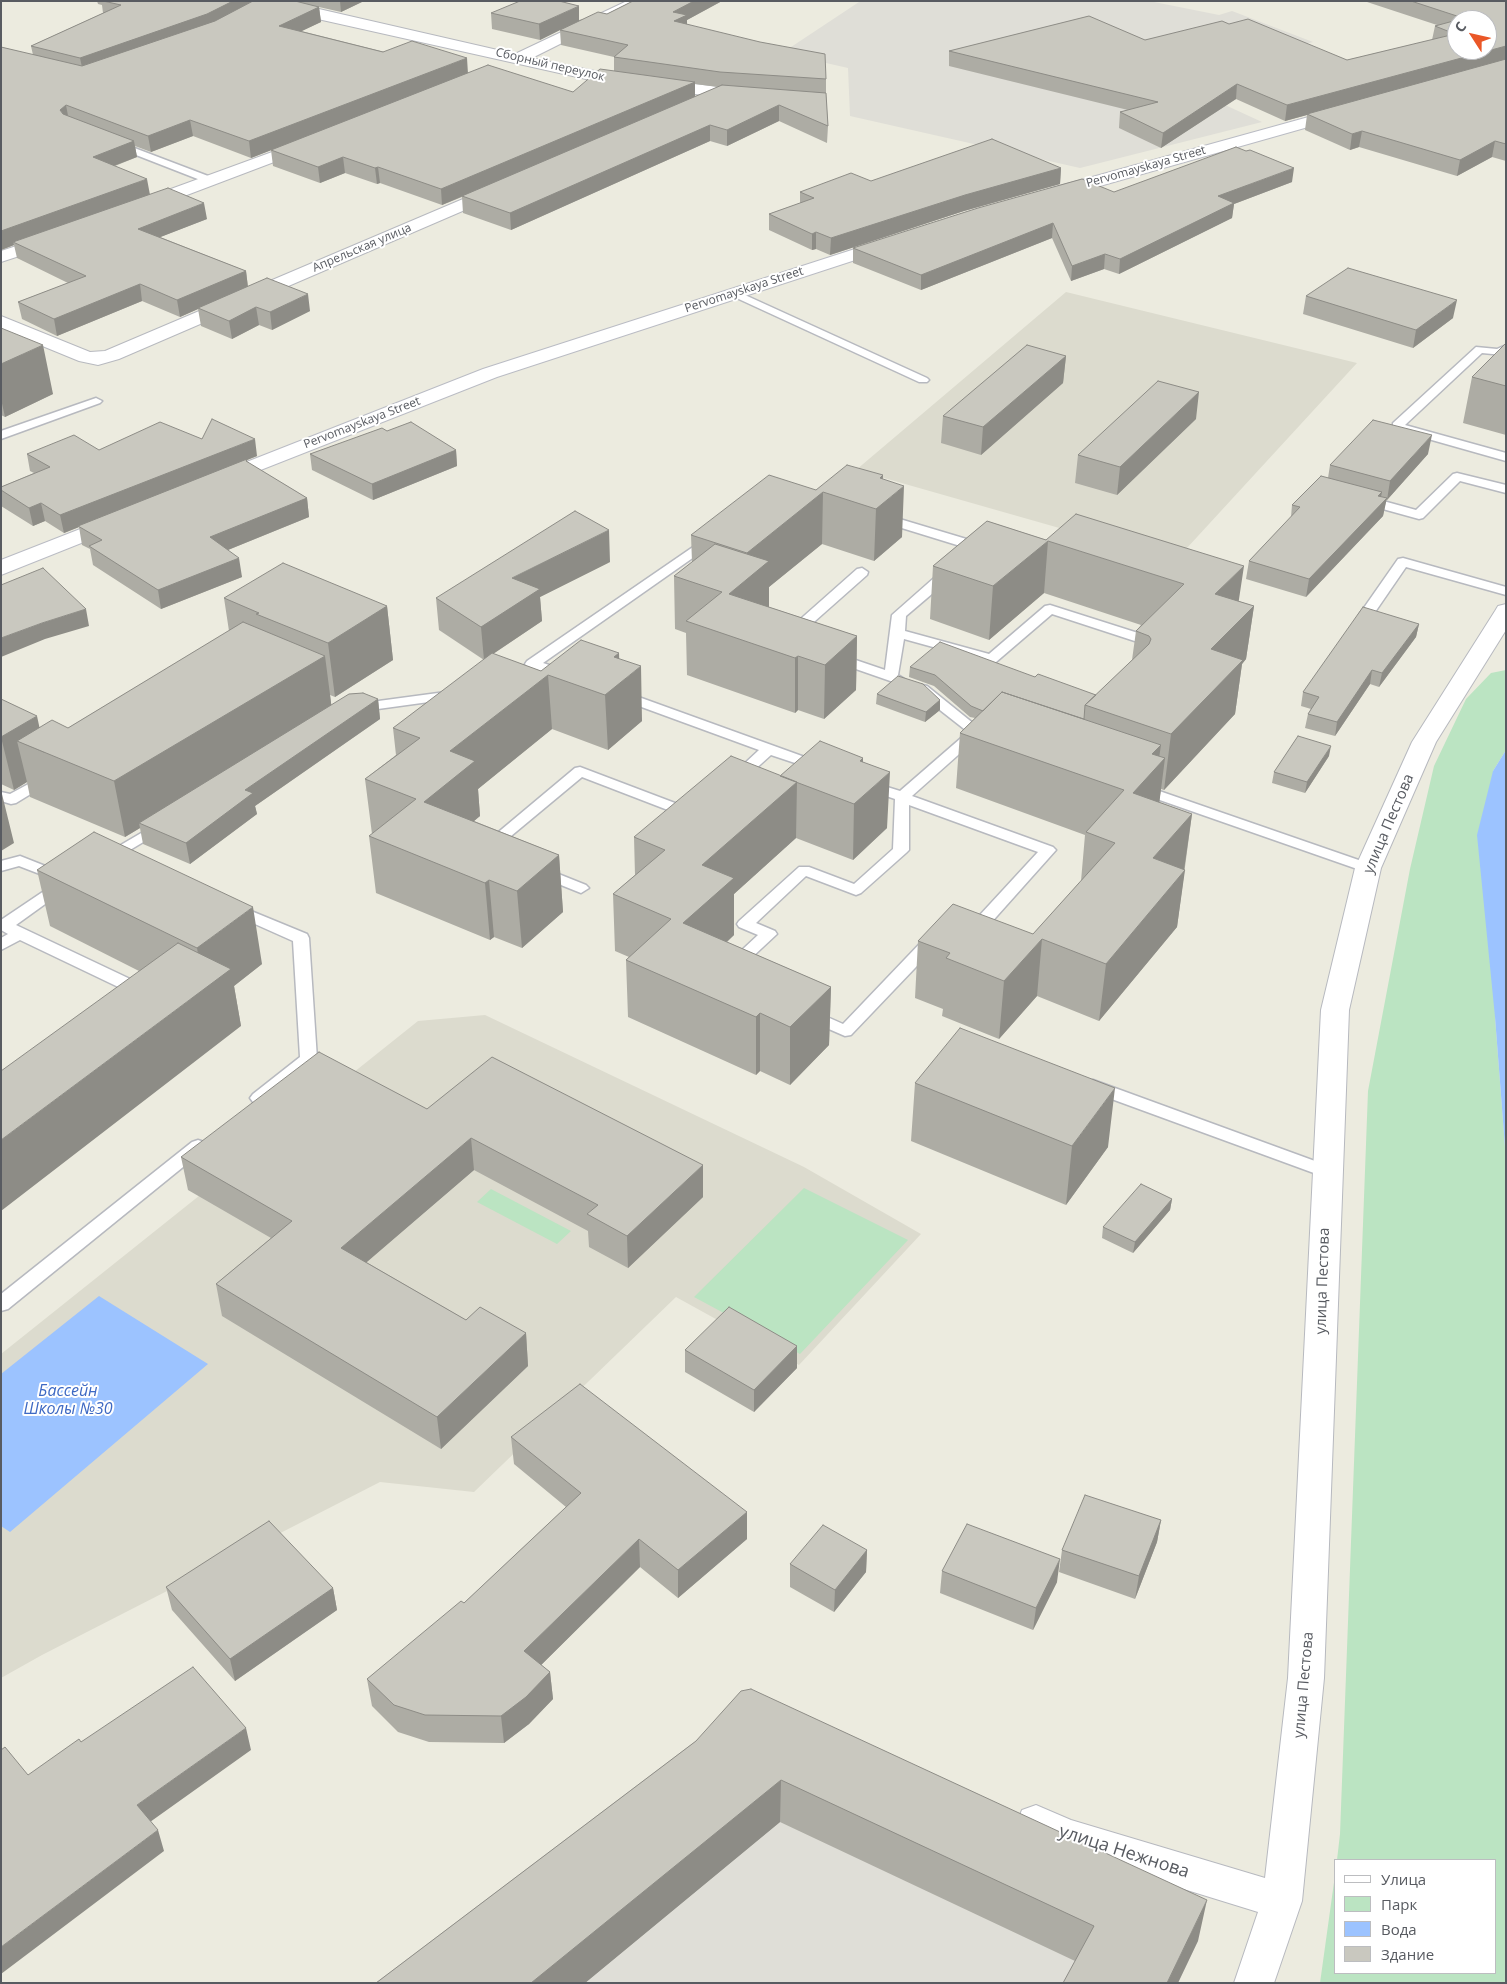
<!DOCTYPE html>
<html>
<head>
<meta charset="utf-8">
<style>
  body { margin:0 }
  #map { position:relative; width:1507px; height:1984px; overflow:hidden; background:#ecebdf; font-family:"Open Sans",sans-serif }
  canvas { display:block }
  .frame { position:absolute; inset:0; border:2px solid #585b61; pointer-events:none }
  .legend { position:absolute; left:1334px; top:1859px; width:162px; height:115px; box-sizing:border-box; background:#fff; border:1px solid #bcbdc0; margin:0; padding:6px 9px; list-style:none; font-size:15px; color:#585b61 }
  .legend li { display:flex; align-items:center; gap:10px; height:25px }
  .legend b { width:25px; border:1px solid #bcbdc0 }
  .north { position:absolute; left:1447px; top:10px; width:50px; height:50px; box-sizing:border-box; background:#fff; border:1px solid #bcbdc0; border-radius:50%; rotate:305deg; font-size:14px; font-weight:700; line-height:20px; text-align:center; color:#585b61 }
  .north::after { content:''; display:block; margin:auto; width:18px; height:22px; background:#ea5727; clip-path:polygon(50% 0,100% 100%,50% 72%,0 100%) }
</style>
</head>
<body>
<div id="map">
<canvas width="1507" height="1984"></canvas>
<div class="frame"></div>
<ul class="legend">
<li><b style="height:6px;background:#fff"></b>Улица</li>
<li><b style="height:14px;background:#bbe4c2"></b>Парк</li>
<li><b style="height:14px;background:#9cc3ff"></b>Вода</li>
<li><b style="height:14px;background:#c9c8bf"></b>Здание</li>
</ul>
<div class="north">С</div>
</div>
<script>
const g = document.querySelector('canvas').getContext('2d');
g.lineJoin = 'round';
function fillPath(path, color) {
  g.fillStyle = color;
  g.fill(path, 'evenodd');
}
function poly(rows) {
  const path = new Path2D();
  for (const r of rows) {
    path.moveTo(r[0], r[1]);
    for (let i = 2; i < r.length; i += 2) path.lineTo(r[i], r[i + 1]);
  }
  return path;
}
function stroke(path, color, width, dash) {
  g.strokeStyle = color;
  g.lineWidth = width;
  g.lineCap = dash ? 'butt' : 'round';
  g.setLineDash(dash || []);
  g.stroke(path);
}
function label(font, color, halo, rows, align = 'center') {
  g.font = font + ' "Open Sans",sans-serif';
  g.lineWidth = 4;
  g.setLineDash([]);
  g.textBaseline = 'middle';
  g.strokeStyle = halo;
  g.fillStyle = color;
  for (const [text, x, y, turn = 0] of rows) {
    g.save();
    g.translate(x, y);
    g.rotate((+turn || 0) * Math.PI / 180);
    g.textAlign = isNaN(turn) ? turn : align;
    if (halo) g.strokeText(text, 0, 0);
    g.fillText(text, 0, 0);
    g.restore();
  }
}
const industrial = poly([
  [872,1,1149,1,1219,15,1232,11,1313,42,1173,81,1262,122,1080,168,850,116,848,68,782,53,859,2],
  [746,1728,1198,1941,1178,1983,437,1983]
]);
const education = poly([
  [1066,292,1357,363,1175,561,856,470],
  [485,1015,804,1167,921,1234,799,1365,676,1297,474,1492,380,1482,42,1655,1,1678,1,1354,418,1021]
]);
const green = poly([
  [1506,670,1506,750,1493,771,1495,1017,1506,1160,1506,1983,1320,1983,1336,1868,1336,1973,1496,1973,1496,1860,1337,1860,1340,1834,1368,1091,1410,869,1434,766,1466,699,1491,673],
  [804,1188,908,1240,800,1354,694,1297],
  [491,1189,571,1231,557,1244,477,1202]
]);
const water = poly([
  [1506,750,1506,1160,1495,1017,1477,835,1493,771],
  [99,1296,208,1364,10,1532,1,1526,1,1374]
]);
const lane = poly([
  [116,141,216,179,217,181,208,183,113,146,111,144,116,141],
  [734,290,927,378,929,380,927,382,919,382,730,295,729,293,734,290],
  [1506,345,1506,353,1503,355,1482,353,1405,425,1506,453,1506,461,1393,429,1393,423,1476,347,1497,349,1506,345],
  [96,398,102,401,100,403,1,439,1,431,96,398],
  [1457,473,1506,485,1506,493,1460,481,1423,518,1419,519,1361,503,1359,500,1365,496,1416,510,1453,474,1457,473],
  [883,514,983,544,984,547,981,552,971,552,970,549,879,521,877,518,879,515,883,514],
  [709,536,714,537,715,540,714,543,543,663,571,672,573,675,571,678,561,678,527,667,525,664,527,661,709,536],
  [1403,558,1506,587,1506,595,1406,567,1371,618,1361,618,1359,615,1361,612,1398,559,1403,558],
  [862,568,868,572,867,575,797,637,787,637,785,634,787,631,857,569,862,568],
  [948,569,955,573,953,576,906,616,905,631,989,654,1045,606,1050,605,1160,640,1162,643,1155,647,1150,646,1052,614,996,662,991,663,904,639,898,675,906,680,899,684,830,660,828,657,830,654,835,653,885,670,892,615,943,570,948,569],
  [922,685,927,686,984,732,912,796,1053,847,1056,850,964,953,958,954,936,946,851,1035,845,1036,716,980,714,976,758,935,739,927,737,924,739,921,799,867,809,867,854,884,893,849,895,799,863,788,861,785,868,781,900,791,968,732,917,692,915,689,922,685],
  [909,805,1038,852,955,942,934,934,928,935,843,1024,733,975,777,934,775,931,756,923,806,876,856,895,861,893,906,853,909,850,909,805],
  [453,691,460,695,458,698,356,712,349,708,356,704,453,691],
  [622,691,824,764,826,767,819,771,771,755,741,782,731,782,729,779,731,776,759,750,617,698,615,695,622,691],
  [580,767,696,811,698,814,691,818,686,817,582,777,493,851,483,851,480,848,483,845,575,768,580,767],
  [47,774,54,778,52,781,16,803,11,804,1,801,1,792,10,794,47,774],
  [1139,784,1373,865,1376,868,1368,873,1363,871,1134,791,1132,788,1139,784],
  [160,822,165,823,167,826,165,829,115,859,110,861,102,856,160,822],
  [20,856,63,873,66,876,58,881,19,866,1,871,1,861,20,856],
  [541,867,586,885,589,888,581,893,536,875,533,872,541,867],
  [61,881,66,883,69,886,66,889,16,925,147,987,149,991,147,995,135,995,20,940,1,950,1,938,8,934,1,930,1,920,56,883,61,881],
  [234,904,307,934,309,938,317,1059,265,1102,259,1104,253,1102,250,1098,253,1094,300,1057,293,941,228,912,226,909,234,904],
  [1093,1080,1334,1168,1337,1172,1334,1176,1328,1178,1322,1176,1087,1090,1085,1086,1087,1082,1093,1080],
  [198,1140,204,1142,207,1146,204,1150,8,1309,1,1311,1,1294,192,1142,198,1140]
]);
const street = poly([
  [267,1,284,1,515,54,627,1,646,1,532,58,604,73,744,90,752,95,744,100,604,83,282,11,277,10,267,1],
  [305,140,313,145,311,148,150,209,138,209,135,205,138,201,305,140],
  [496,185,502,186,504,190,502,194,119,359,98,365,79,361,1,329,1,316,90,352,105,351,496,185],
  [50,235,56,236,59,240,56,244,1,262,1,251,50,235],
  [1506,604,1506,630,1436,742,1381,868,1349,1010,1324,1678,1302,1901,1274,1983,1234,1983,1258,1912,1064,1852,1022,1834,1017,1822,1022,1810,1036,1805,1071,1820,1265,1878,1288,1678,1321,1010,1355,868,1412,742,1495,611,1498,606,1506,604]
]);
const secondary = poly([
  [1341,108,1347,110,1349,113,1347,116,1061,197,1055,198,1049,197,1046,193,1049,189,1341,108],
  [889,238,895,239,898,243,895,247,497,377,225,484,218,486,211,484,208,480,211,476,483,369,889,238],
  [116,515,124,516,127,521,124,526,1,575,1,560,116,515]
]);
const wall = poly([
  [97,1,364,1,341,12,319,7,321,22,301,31,468,73,573,92,614,71,614,57,561,45,560,30,540,40,492,29,491,13,579,20,607,14,633,1,722,1,687,20,687,24,826,79,826,93,828,126,827,143,779,121,727,146,710,141,511,230,463,213,462,197,442,205,380,183,377,184,345,173,320,183,273,166,271,150,251,158,193,136,151,152,135,146,137,157,115,166,150,194,207,219,160,237,246,271,248,287,310,311,272,330,259,325,232,339,201,326,198,309,180,317,142,301,57,336,22,319,18,302,68,283,17,258,14,245,1,250,1,47,33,55,31,46,103,13,102,5,98,4],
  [695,84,718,87,695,97],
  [1364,1,1506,1,1506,161,1492,157,1457,176,1359,147,1350,150,1305,130,1307,115,1285,121,1236,99,1161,148,1119,128,1120,112,1128,110,949,66,949,51,1145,40,1229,24,1347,60,1432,40,1435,26,1437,25],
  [1061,168,1060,184,964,211,830,255,816,249,812,250,769,230,769,214,800,203,800,192,871,181],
  [1292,182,1234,204,1232,218,1119,274,1104,269,1071,281,1052,238,921,290,853,263,853,248,1114,192],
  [1306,296,1453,318,1413,348,1303,314],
  [1,328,53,394,5,417,1,415],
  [1506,343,1506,435,1463,423,1472,377],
  [1066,356,1063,383,981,455,941,443,943,416],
  [1196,419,1117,495,1075,483,1078,455],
  [387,431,456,450,457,466,373,500,312,470,310,454],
  [202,439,257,456,247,460,247,462,307,498,309,517,228,550,242,577,161,609,93,565,90,549,82,545,79,527,64,533,45,521,33,526,1,506,1,487,34,473,30,471,27,454,99,450],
  [1428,454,1387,500,1386,500,1383,516,1306,597,1246,579,1249,561,1291,517,1292,505,1328,478,1330,465],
  [883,479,902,537,874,561,822,544,769,587,769,607,857,636,856,690,824,719,798,710,795,713,687,675,686,633,675,629,674,576,692,562,691,535,816,490],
  [987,521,1254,606,1246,659,1242,664,1235,714,1164,790,1161,789,1159,802,1192,814,1177,927,1099,1021,1037,996,999,1039,942,1016,943,1009,915,998,918,941,1033,934,1081,881,1085,835,956,788,960,733,975,718,970,717,934,686,909,677,910,667,1035,677,1096,695,1132,660,1136,631,1141,625,1044,593,989,640,930,619,933,566],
  [610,562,540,597,542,621,493,654,541,671,619,653,619,659,642,721,608,750,552,729,478,789,480,816,474,821,559,855,563,912,522,948,494,937,490,940,376,893,369,836,372,834,365,779,396,755,393,728,484,660,439,630,436,598],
  [224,598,387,606,393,660,335,697,330,695,331,705,378,699,380,719,255,806,257,814,190,864,143,844,140,828,125,837,30,797,27,782,14,790,1,784,1,699,40,728,68,728,229,631],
  [1419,624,1416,637,1379,687,1370,684,1335,736,1305,728,1308,714,1311,709,1301,706,1303,692],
  [877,694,940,700,940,710,925,722,876,704],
  [1329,756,1305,793,1272,783,1274,772],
  [863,758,863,762,887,828,853,860,796,838,734,894,734,935,727,942,831,987,829,1045,790,1085,760,1071,756,1075,628,1017,626,960,629,957,615,951,613,894,635,875,634,837,780,776],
  [37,870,262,964,234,986,241,1026,139,971,50,926],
  [915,1083,1108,1147,1066,1205,911,1141],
  [427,1109,703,1197,628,1268,589,1247,588,1231,474,1170,366,1262,466,1320,526,1333,528,1366,441,1449,222,1316,216,1284,271,1238,188,1190,181,1157],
  [1172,1199,1170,1210,1133,1253,1102,1238,1103,1227],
  [797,1346,797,1368,754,1412,685,1372,685,1350],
  [511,1437,747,1512,747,1539,678,1598,640,1567,541,1665,550,1672,553,1699,529,1724,504,1743,429,1742,398,1732,372,1706,367,1679,464,1603,566,1507,514,1464],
  [1161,1520,1157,1542,1135,1599,1059,1572,1062,1550],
  [867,1550,866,1572,834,1612,790,1587,790,1564],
  [942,1571,1057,1582,1033,1630,940,1593],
  [166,1587,333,1588,337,1610,235,1681,172,1610],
  [696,1741,1198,1941,1075,1961,780,1822,585,1983,376,1983]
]);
const shadedWall = poly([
  [233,1,263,1,209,28,83,72,80,58],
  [340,1,364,1,341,12],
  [694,1,722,1,687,20,687,30,675,36,673,12],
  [579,6,579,22,560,30,540,40,539,24],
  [319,7,321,22,281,41,279,26],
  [1506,46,1506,60,1285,121,1287,105],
  [467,58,468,74,251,158,249,141],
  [695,82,695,97,442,205,441,189],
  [1237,84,1236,99,1161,148,1163,133],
  [66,105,69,121,60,110],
  [779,105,779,121,727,146,727,130],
  [190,120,193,136,151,152,148,136],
  [710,125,710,141,511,230,510,213],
  [1362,131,1359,147,1350,150,1352,134],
  [134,141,137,157,95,173,93,157],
  [1495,141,1492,157,1457,176,1460,160],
  [343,157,345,173,320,183,318,167],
  [378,167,380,183,377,184,375,168],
  [1061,168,1060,184,964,211,830,255,831,238,965,195],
  [1294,168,1292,182,1234,204,1232,218,1119,274,1120,259,1218,196],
  [147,179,150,195,13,242,14,245,1,250,1,231],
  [204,203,207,219,140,245,138,229],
  [1053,223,1052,238,921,290,921,275],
  [816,232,816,249,812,250,812,234],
  [1105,254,1104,269,1071,281,1072,266],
  [246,271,248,288,198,308,198,309,180,317,177,300],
  [140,284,142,301,57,336,54,319],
  [308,294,310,311,272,330,270,312],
  [1457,300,1453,318,1413,348,1416,330],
  [256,307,259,325,232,339,229,321],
  [43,345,53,394,5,417,1,399,1,364],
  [1066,356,1063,383,981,455,983,427],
  [1199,392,1196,419,1117,495,1120,467],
  [1432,435,1428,454,1387,500,1390,481],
  [255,439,257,456,247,460,250,478,78,526,79,527,64,533,60,515],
  [456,450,457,466,373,500,372,484],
  [883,475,882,504,904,486,902,537,874,561,876,509,880,478],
  [823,492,822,544,769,587,769,614,729,594,747,579,747,553],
  [1382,492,1379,506,1387,498,1383,516,1306,597,1309,579],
  [307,498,309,517,213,556,210,537],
  [41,503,45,521,33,526,29,508],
  [609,530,610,562,540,597,542,621,484,660,481,627,512,578],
  [1048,541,1044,593,989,640,993,586],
  [239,558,242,577,161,609,158,590],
  [1244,566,1236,619,1215,594],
  [387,606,393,660,335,697,328,643],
  [1254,606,1246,659,1242,664,1235,714,1164,790,1171,734,1211,649],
  [86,609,89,626,45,639,1,657,1,638,42,623],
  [1419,624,1416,637,1379,687,1382,673],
  [857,636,856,690,824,719,825,665],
  [619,653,620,683,641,666,642,721,608,750,605,695,614,657],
  [325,656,332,710,139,823,140,828,125,837,114,781],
  [798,656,798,710,795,713,795,658],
  [1372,670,1370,684,1335,736,1337,722],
  [548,675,552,729,478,789,480,816,430,858,424,802,450,751],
  [378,699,380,719,255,806,257,814,190,864,186,843,245,790],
  [940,700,940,710,925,722,926,712],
  [37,716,45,753,17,741,27,782,14,790,1,737],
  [1161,745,1158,765,1165,758,1158,813,1133,793,1152,754],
  [1331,746,1329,756,1305,793,1307,782],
  [863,758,862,797,890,772,887,828,853,860,854,804,860,761],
  [797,782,796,838,734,894,734,935,684,981,683,923,702,865],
  [1,790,14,843,1,851],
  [1192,814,1184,870,1153,858],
  [559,855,563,912,522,948,517,891],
  [1185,870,1177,927,1099,1021,1106,964],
  [489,880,494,937,490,940,485,883],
  [253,907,262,964,234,986,241,1026,1,1211,1,1140,204,989,197,948],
  [1042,939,1037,996,999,1039,1004,981],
  [831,987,829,1045,790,1085,790,1027],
  [760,1013,760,1071,756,1075,756,1017],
  [1115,1088,1108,1147,1066,1205,1072,1146],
  [471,1138,474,1170,346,1280,341,1248],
  [703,1165,703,1197,628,1268,627,1236],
  [1172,1199,1170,1210,1133,1253,1135,1242],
  [526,1333,528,1366,441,1449,437,1417],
  [797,1346,797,1368,754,1412,754,1390],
  [747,1512,747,1539,678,1598,678,1570],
  [1161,1520,1157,1542,1135,1599,1139,1576],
  [639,1539,640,1567,527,1679,524,1651],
  [867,1550,866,1572,834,1612,835,1590],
  [1060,1559,1057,1582,1033,1630,1036,1608],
  [333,1588,337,1610,235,1681,230,1659],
  [550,1672,553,1699,529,1724,504,1743,501,1716],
  [246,1728,251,1750,143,1827,137,1805],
  [781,1780,780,1822,585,1983,531,1983],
  [158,1830,164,1851,1,1974,1,1947],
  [1207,1900,1198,1941,1178,1983,1167,1983]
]);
const building = poly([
  [103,1,233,1,207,14,80,58,31,46,121,5,103,1],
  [253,1,295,1,319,7,279,26,383,52,412,41,467,58,249,141,190,120,148,136,66,105,60,110,63,114,134,141,93,157,147,179,1,231,1,47,82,66,215,21,253,1],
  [520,1,559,1,579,6,539,24,491,13,520,1],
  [633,1,694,1,673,12,687,15,674,21,760,42,825,54,826,79,720,72,614,57,628,45,560,30,598,12,607,14,633,1],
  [1411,1,1506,1,1506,46,1287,105,1237,84,1163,133,1120,112,1158,102,949,51,1089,16,1145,40,1222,21,1229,24,1248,19,1347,60,1455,34,1435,26,1457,20,1457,50,1487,50,1487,20,1457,20,1463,18,1411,1],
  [1506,59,1506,144,1495,141,1460,160,1362,131,1352,134,1307,114,1506,59],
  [488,65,573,92,600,69,695,82,441,189,378,167,375,168,343,157,318,167,271,150,488,65],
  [722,85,826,93,828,126,779,105,727,130,710,125,510,213,462,196,722,85],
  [992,139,1061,168,965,195,831,238,816,232,812,234,769,214,814,198,800,192,851,173,871,181,992,139],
  [1236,147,1246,151,1250,150,1294,168,1218,196,1234,203,1120,259,1105,254,1072,266,1053,223,921,275,853,248,978,208,1082,179,1114,192,1236,147],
  [168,188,204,203,138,229,246,271,177,300,140,284,54,319,18,302,86,276,13,242,168,188],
  [1348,268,1457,300,1416,330,1306,296,1348,268],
  [267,278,308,294,270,312,256,307,229,321,198,308,267,278],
  [1,328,43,345,1,364,1,328],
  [1506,343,1506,386,1472,377,1506,343],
  [1027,345,1066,356,983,427,943,416,1027,345],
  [1158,381,1199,392,1120,467,1078,455,1158,381],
  [212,419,255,439,60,515,41,503,29,508,1,490,1,487,50,467,27,454,74,435,99,450,160,422,202,439,212,419],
  [1373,420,1432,435,1390,481,1330,465,1373,420],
  [411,422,456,450,372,484,310,454,382,428,387,431,411,422],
  [247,459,246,461,307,498,210,537,239,558,158,590,89,546,102,540,78,526,247,459],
  [847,465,883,475,880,478,904,486,876,509,823,492,747,553,691,535,769,475,816,490,847,465],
  [1321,476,1382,492,1378,496,1387,498,1309,579,1249,561,1300,507,1292,505,1321,476],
  [575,511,609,530,512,578,540,589,481,627,436,598,575,511],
  [1076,514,1244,566,1215,594,1254,606,1211,649,1243,660,1171,734,1085,705,1149,644,1151,639,1149,636,1136,631,1184,584,1048,541,993,586,933,566,987,521,1046,540,1076,514],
  [715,544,769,561,729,594,857,636,825,665,798,656,795,658,686,621,722,592,674,576,715,544],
  [283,563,387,606,328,643,256,614,259,613,224,598,283,563],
  [43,568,86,609,42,623,1,638,1,585,43,568],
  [1363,607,1419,624,1382,673,1372,670,1337,722,1308,714,1319,697,1303,692,1363,607],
  [243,622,325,656,114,781,17,741,52,720,68,728,243,622],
  [581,640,619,653,614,657,641,666,605,695,548,675,450,751,475,761,424,802,559,855,517,891,489,880,485,883,369,836,416,799,365,779,420,738,393,728,492,653,541,671,581,640],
  [940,642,1035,677,1038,674,1096,695,1085,705,1084,719,1002,692,983,711,971,706,935,675,910,667,940,642],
  [898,676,923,684,940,700,926,712,877,694,898,676],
  [1002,692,1161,745,1152,754,1165,758,1133,793,1192,814,1153,858,1185,870,1106,964,1042,939,1004,981,946,958,950,953,918,941,953,904,1033,934,1115,843,1086,832,1124,790,960,733,1002,692],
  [363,693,378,699,245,790,253,793,186,843,139,823,349,694,363,693],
  [1,699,37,716,1,737,1,699],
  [1298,736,1331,746,1307,782,1274,772,1298,736],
  [820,741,863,758,860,761,890,772,854,804,780,776,820,741],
  [731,756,797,782,702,865,734,878,683,923,831,987,790,1027,760,1013,756,1017,626,960,671,919,613,894,665,850,634,837,731,756],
  [94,832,253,907,197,948,37,870,94,832],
  [178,943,231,969,1,1140,1,1071,178,943],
  [960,1028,1115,1088,1072,1146,915,1083,960,1028],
  [319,1052,427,1109,492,1057,703,1165,627,1236,587,1214,598,1205,471,1138,341,1248,466,1320,480,1307,526,1333,437,1417,216,1284,292,1221,181,1157,319,1052],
  [1141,1184,1172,1199,1135,1242,1103,1227,1141,1184],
  [729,1307,797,1346,754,1390,685,1350,729,1307],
  [580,1384,747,1512,678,1570,639,1539,524,1651,550,1672,526,1697,501,1716,425,1715,394,1705,367,1679,461,1601,464,1603,581,1493,511,1437,580,1384],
  [1085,1495,1161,1520,1139,1576,1062,1550,1085,1495],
  [269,1521,333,1588,230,1659,166,1587,269,1521],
  [967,1524,1060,1559,1036,1608,942,1571,967,1524],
  [823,1525,867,1550,835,1590,790,1564,823,1525],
  [193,1667,246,1728,137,1805,158,1830,1,1947,1,1750,5,1747,28,1775,79,1739,81,1742,193,1667],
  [751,1689,1207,1900,1167,1983,1063,1983,1094,1926,781,1780,531,1983,376,1983,696,1741,741,1691,751,1689]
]);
const farStreetnames = [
  ["Сборный переулок",550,65,13],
  ["Pervomayskaya Street",1146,167,-16],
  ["Апрельская улица",362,248,-23],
  ["Pervomayskaya Street",744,290,-18],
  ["Pervomayskaya Street",362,423,-21]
];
const streetNames = [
  ["улица Пестова",1389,824,-67],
  ["улица Пестова",1323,1281,-88],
  ["улица Пестова",1304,1685,-85]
];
const waterNames = [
  ["Бассейн",68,1391],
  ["Школы №30",68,1409]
];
const nearStreetnames = [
  ["улица Нежнова",1124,1852,18]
];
fillPath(industrial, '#dfded7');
fillPath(education, '#dcdbce');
fillPath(green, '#bbe4c2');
fillPath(water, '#9cc3ff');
stroke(lane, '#b7b9bf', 3);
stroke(street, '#b7b9bf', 2);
stroke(secondary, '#babcc4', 2);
fillPath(lane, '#fff');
fillPath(street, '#fff');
fillPath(secondary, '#fff');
fillPath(wall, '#adaca4');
fillPath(shadedWall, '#8d8c86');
fillPath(building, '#c9c8bf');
stroke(building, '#8d8c86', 1);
label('12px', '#585b61', '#fff', farStreetnames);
label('15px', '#585b61', '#fff', streetNames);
label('italic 16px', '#3e69c3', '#fff', waterNames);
label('18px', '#585b61', '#fff', nearStreetnames);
</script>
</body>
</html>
